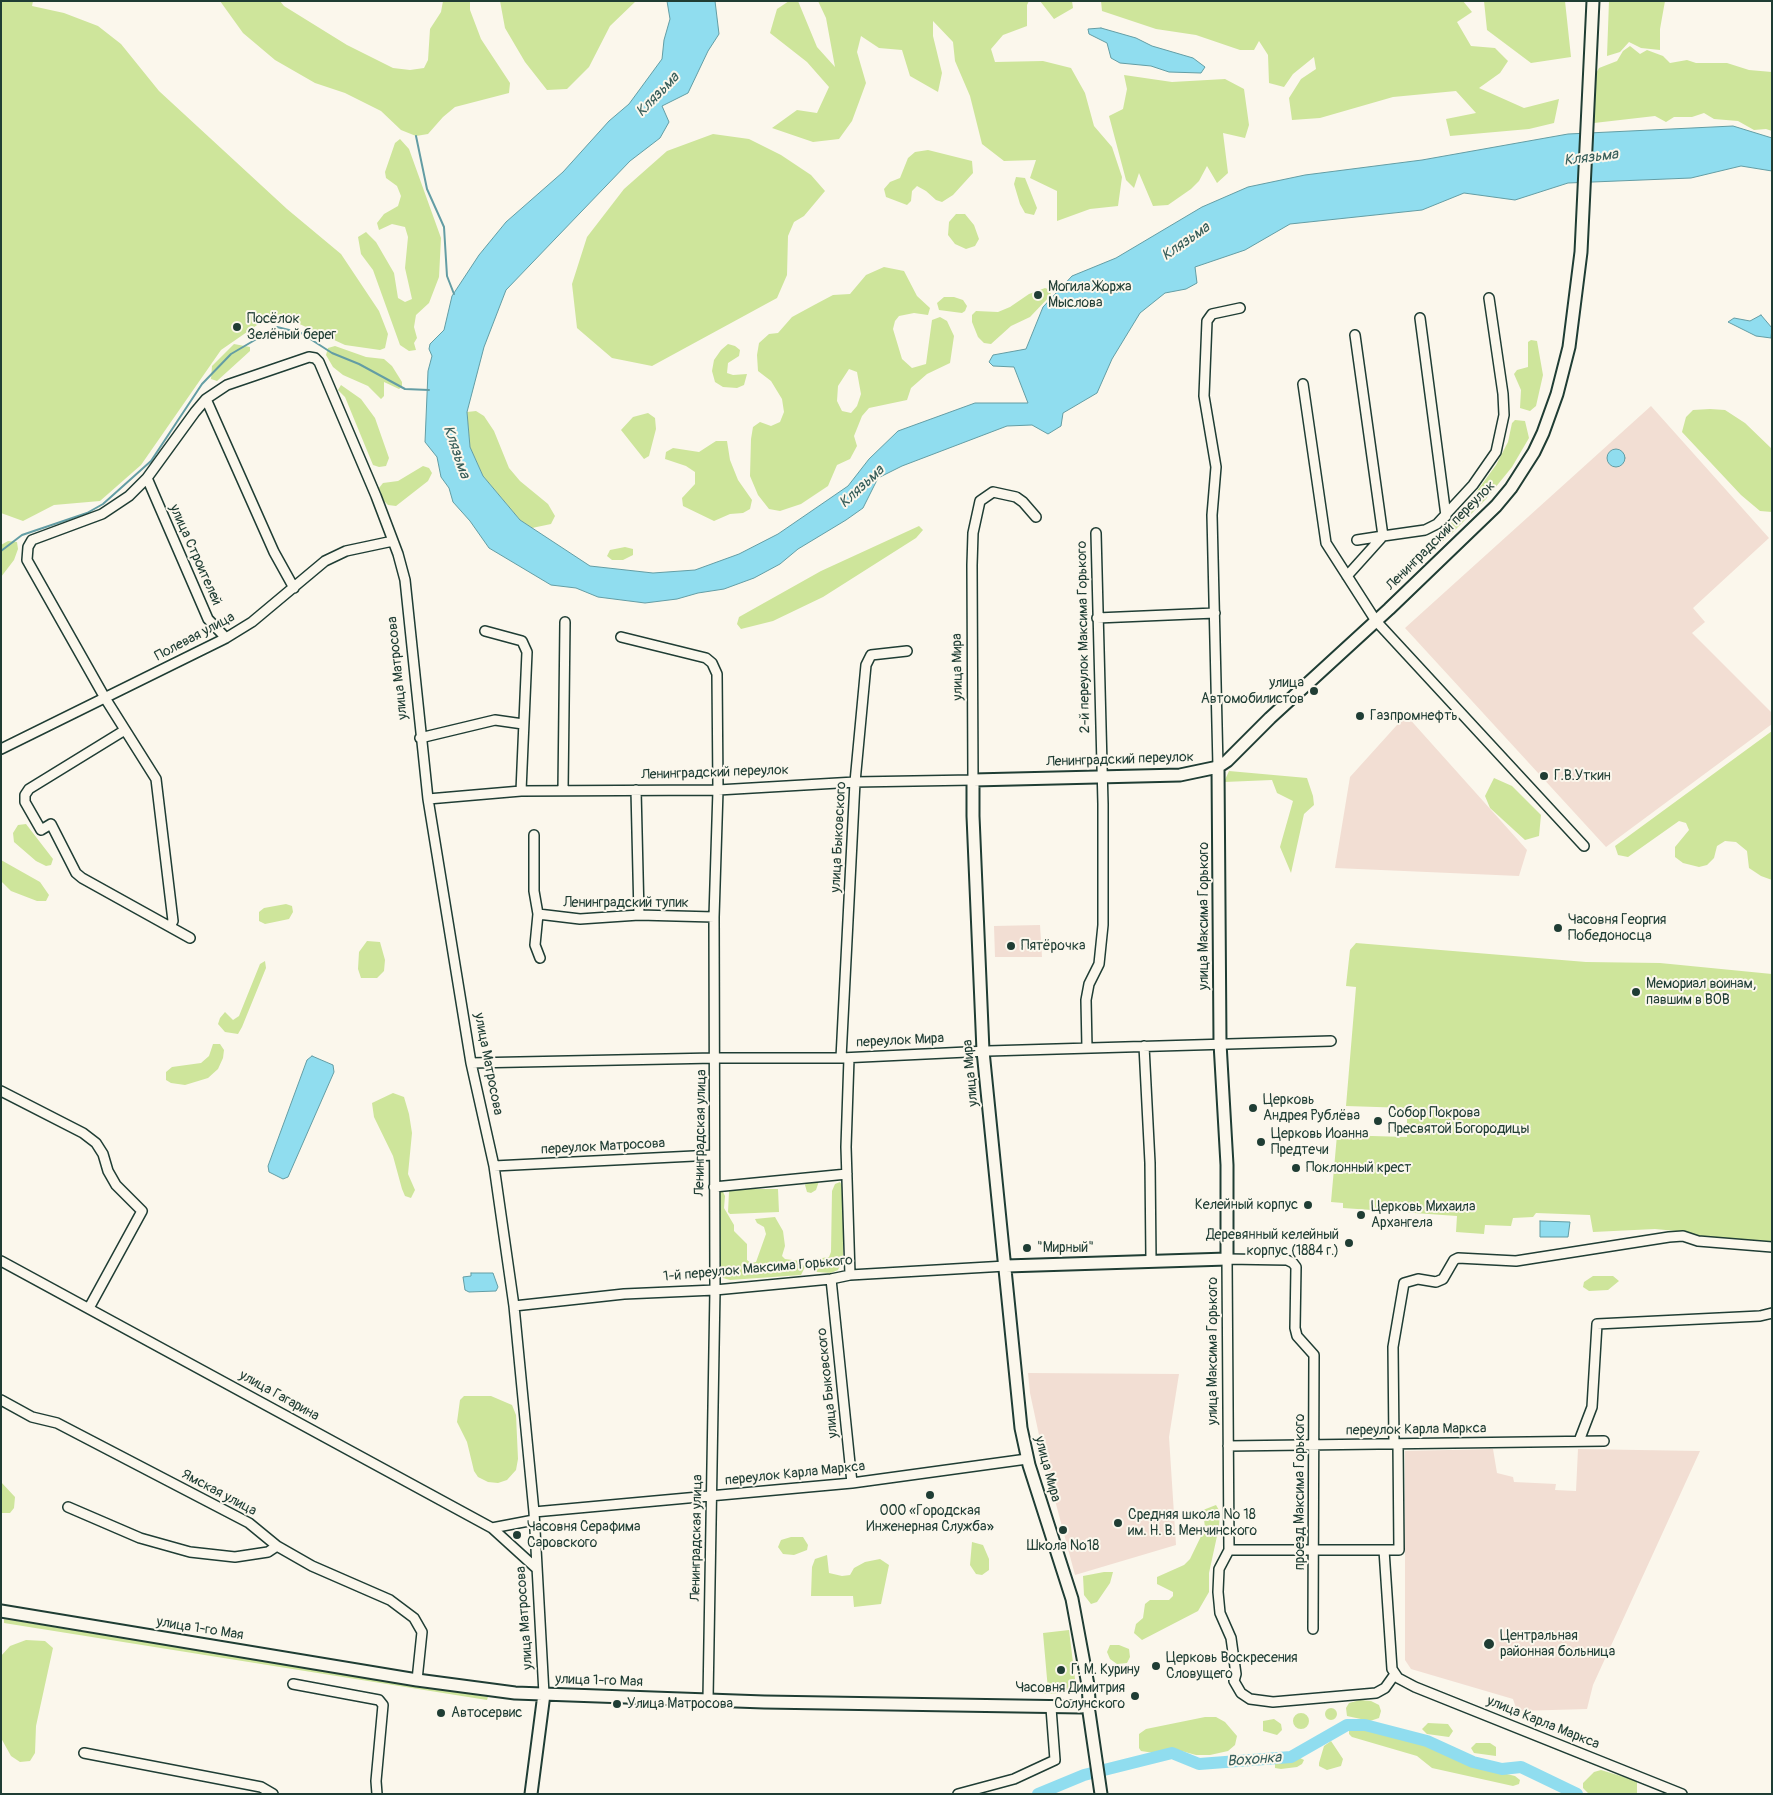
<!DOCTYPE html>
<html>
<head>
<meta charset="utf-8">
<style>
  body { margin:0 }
  #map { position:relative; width:1773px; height:1795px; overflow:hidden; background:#fbf7ec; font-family:Pangolin,sans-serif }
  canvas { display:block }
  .frame { position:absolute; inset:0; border:2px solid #1f3d34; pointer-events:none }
</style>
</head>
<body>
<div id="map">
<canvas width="1773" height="1795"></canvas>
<div class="frame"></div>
</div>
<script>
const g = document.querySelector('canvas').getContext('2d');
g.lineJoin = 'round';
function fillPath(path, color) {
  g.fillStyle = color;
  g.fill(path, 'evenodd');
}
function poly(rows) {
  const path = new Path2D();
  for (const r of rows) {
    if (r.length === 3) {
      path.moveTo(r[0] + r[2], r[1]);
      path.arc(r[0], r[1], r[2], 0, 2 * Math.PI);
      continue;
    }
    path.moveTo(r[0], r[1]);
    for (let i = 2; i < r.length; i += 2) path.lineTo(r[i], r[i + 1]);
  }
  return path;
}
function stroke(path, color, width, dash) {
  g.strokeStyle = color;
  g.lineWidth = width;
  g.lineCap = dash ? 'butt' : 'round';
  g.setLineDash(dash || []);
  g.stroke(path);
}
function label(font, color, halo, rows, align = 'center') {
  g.font = font + ' Pangolin,sans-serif';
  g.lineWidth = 4;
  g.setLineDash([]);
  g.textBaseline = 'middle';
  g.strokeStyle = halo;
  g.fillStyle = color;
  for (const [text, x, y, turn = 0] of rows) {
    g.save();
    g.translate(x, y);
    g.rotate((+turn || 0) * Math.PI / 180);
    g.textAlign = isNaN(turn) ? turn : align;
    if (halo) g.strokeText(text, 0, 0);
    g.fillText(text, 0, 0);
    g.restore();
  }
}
const built = poly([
  [1651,406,1769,538,1693,608,1705,622,1692,633,1772,713,1772,724,1606,847,1405,628],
  [1406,715,1527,850,1519,876,1335,868,1350,777],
  [1040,925,1042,957,995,957,994,926],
  [1028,1373,1179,1374,1169,1437,1176,1545,1075,1575,1045,1463,1030,1393],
  [1493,1449,1497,1473,1513,1477,1514,1482,1556,1484,1555,1490,1576,1491,1578,1449,1700,1451,1593,1685,1587,1709,1517,1711,1513,1699,1411,1669,1405,1660,1405,1451]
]);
const green = poly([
  [1,1,33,1,32,6,64,13,98,26,121,44,159,91,287,209,341,254,379,311,388,334,385,348,380,350,345,345,293,321,260,323,221,350,141,465,100,501,54,505,23,521,1,513],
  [220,1,280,1,284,6,347,45,393,68,410,70,424,68,428,60,430,29,441,12,443,1,470,1,470,10,481,39,510,83,509,93,455,107,443,117,428,134,416,136,401,130,381,111,345,93,315,83,275,60,243,33],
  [500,1,636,1,610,26,589,67,567,89,547,90,525,62,505,28],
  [789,1,798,1,817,47,835,67,826,18,818,1,1029,1,1027,5,1027,26,1003,35,991,49,995,62,1043,61,1071,68,1085,93,1094,126,1112,147,1122,177,1118,206,1090,209,1057,221,1057,191,1030,178,1036,160,1004,161,982,144,970,96,955,61,953,42,933,21,933,36,942,73,938,92,910,76,902,50,879,48,861,36,857,52,866,83,852,121,839,139,813,142,772,128,797,110,817,113,829,87,807,62,770,33,777,9],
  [1040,1,1072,1,1073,8,1054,19],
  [1101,1,1463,1,1472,12,1457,22,1471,46,1495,48,1508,61,1500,73,1479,88,1524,108,1559,99,1554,123,1529,129,1450,136,1446,119,1476,113,1456,91,1393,97,1320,118,1292,120,1289,98,1301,79,1316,69,1314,57,1293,74,1284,87,1269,83,1268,55,1259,41,1254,50,1240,50,1196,35,1156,29,1102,11],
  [1484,1,1565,1,1571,57,1531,63,1487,30],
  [1609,1,1665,1,1660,29,1660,50,1641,48,1629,42,1620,52,1607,56],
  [1630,46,1640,54,1647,50,1663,56,1670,63,1687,60,1696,63,1727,63,1749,70,1772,72,1772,131,1766,129,1754,130,1738,121,1714,119,1704,113,1692,117,1674,117,1666,122,1655,116,1594,123,1594,77,1599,68,1617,61,1623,51],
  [1124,75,1172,82,1225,79,1244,89,1249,125,1245,138,1223,133,1228,173,1217,183,1207,166,1199,181,1191,189,1168,205,1153,206,1139,173,1134,188,1126,180,1109,116,1123,109,1127,89],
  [713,134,749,139,781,155,811,175,825,191,804,216,794,222,788,236,787,275,777,298,652,366,612,358,577,328,572,284,587,237,624,189,667,151],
  [400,139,409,149,441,238,439,277,429,303,416,315,414,327,417,338,414,343,416,350,409,351,400,345,373,270,361,254,358,237,366,232,376,242,394,273,398,298,405,302,412,299,405,268,408,237,405,227,392,224,379,230,377,223,384,214,398,206,401,196,397,186,386,178,385,172,395,143],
  [928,150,972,161,973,173,953,195,942,202,936,200,926,191,917,186,912,191,911,201,907,205,886,197,884,189,890,182,900,178,908,158,915,152],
  [1016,177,1025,178,1037,208,1034,215,1025,213,1020,204,1014,184],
  [956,214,965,214,974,225,979,239,975,246,966,249,955,244,948,235,949,222],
  [884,267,904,271,917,296,930,308,928,315,914,313,899,316,895,321,893,329,902,359,912,368,926,364,932,320,940,317,947,321,954,336,950,363,927,374,911,388,907,400,869,408,862,416,854,436,857,446,850,459,837,465,828,486,801,504,780,511,769,509,758,495,750,476,751,439,753,427,760,422,771,426,780,422,784,412,782,399,771,381,758,371,757,355,759,343,769,334,778,333,792,317,816,304,833,295,850,294,866,275],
  [849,369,857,372,861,394,857,406,851,413,842,411,837,401,838,386],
  [1045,288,1050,290,1051,295,1030,317,1011,326,991,344,984,343,978,337,972,322,972,315,976,311,998,312,1010,307,1029,294],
  [944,297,954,297,963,300,967,306,965,311,962,313,939,310,937,303],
  [1531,340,1537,341,1543,375,1536,406,1530,411,1520,408,1521,390,1514,374,1517,370,1528,367,1528,342],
  [234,344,250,347,250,351,217,381,211,379,212,366],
  [728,344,735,346,740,350,739,356,728,363,727,373,733,375,747,374,744,385,737,388,723,387,715,382,712,371,714,360,721,350],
  [335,346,366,357,384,359,392,366,402,382,402,387,399,389,384,382,384,396,381,399,368,386,343,375,333,367,326,355,328,348],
  [341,385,361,399,375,418,389,458,386,466,379,467,373,465,345,397,338,390],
  [1710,409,1725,410,1745,423,1772,449,1772,512,1760,511,1741,495,1682,432,1686,417,1693,410],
  [476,411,484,416,494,431,509,468,520,481,548,504,555,516,551,524,532,528,520,520,483,476,470,447,467,412],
  [648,413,655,418,656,429,649,456,644,459,621,430,633,417],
  [1515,420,1525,421,1529,438,1512,467,1486,499,1453,532,1441,543,1437,540,1440,534,1470,504,1477,491,1496,465,1508,442,1512,423],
  [716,441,727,441,730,460,738,480,752,500,750,509,743,513,730,514,714,521,683,506,682,498,695,484,695,472,686,466,665,459,666,452,673,448,699,452],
  [423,466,429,468,432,473,428,481,396,506,388,505,384,501,379,488,383,483,398,481],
  [919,526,923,530,916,538,823,597,773,621,741,629,737,624,739,617,821,571],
  [8,541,17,542,18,549,14,560,1,577,1,545],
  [625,547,633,549,633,555,623,560,612,560,607,556,610,550],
  [1772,731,1772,880,1761,876,1749,868,1747,851,1736,842,1725,841,1717,846,1714,858,1707,865,1699,867,1683,863,1675,857,1675,847,1689,830,1686,823,1679,821,1628,857,1618,855,1615,846],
  [1229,771,1307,778,1313,796,1314,805,1304,814,1291,873,1280,847,1293,801,1277,793,1272,780,1224,782],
  [1494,778,1512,786,1541,815,1539,836,1525,840,1490,808,1485,796],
  [26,824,53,859,51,865,46,866,36,861,14,842,13,833,18,825],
  [1,860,40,882,49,895,46,901,37,901,11,891,1,881],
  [286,904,292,906,293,912,289,919,265,924,259,921,259,912,264,908],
  [367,941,380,942,385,960,384,971,377,978,361,978,358,969,359,952],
  [1356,943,1586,962,1660,963,1772,974,1772,1242,1703,1239,1687,1232,1655,1229,1593,1232,1590,1215,1536,1213,1533,1217,1513,1218,1511,1226,1485,1225,1484,1234,1456,1232,1457,1216,1343,1208,1343,1203,1331,1202,1337,1135,1407,1137,1407,1108,1346,1106,1356,987,1346,986,1350,950],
  [265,961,266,968,242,1027,238,1034,225,1032,218,1024,220,1018,225,1012,233,1020,239,1016,260,964],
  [213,1044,220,1044,224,1050,223,1058,218,1069,208,1078,185,1085,171,1083,166,1080,166,1072,172,1067,201,1063,209,1056],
  [393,1093,404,1097,409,1114,412,1133,408,1174,415,1190,411,1198,405,1196,402,1189,393,1156,374,1117,372,1103],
  [808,1181,819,1181,816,1190,811,1193,807,1192,805,1185],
  [840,1182,843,1187,843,1259,838,1270,831,1273,817,1272,814,1269,815,1259,829,1257,831,1252,832,1191,835,1184],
  [731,1189,778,1189,779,1212,730,1214,728,1212,729,1192],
  [720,1192,723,1192,725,1196,724,1208,734,1225,734,1231,747,1244,747,1260,751,1263,756,1262,766,1234,764,1227,757,1223,755,1219,775,1217,783,1231,785,1246,782,1256,785,1259,800,1261,805,1267,801,1275,730,1280,723,1278,719,1271,718,1196],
  [1593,1276,1613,1276,1619,1281,1608,1290,1589,1291,1583,1287,1584,1282],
  [464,1396,491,1396,512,1405,516,1415,518,1459,516,1470,507,1480,498,1483,488,1482,478,1477,474,1471,467,1442,457,1422,460,1400],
  [1,1482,15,1497,14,1508,10,1513,1,1513],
  [1216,1505,1220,1512,1219,1527,1209,1573,1209,1592,1198,1611,1142,1640,1134,1633,1136,1624,1143,1618,1145,1604,1150,1600,1169,1600,1173,1596,1173,1592,1157,1584,1157,1577,1184,1565,1190,1559,1205,1528,1203,1510],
  [791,1537,803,1537,808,1545,807,1550,794,1555,783,1554,778,1547,781,1540],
  [972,1542,983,1545,989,1559,989,1570,982,1575,976,1574,970,1565],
  [827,1555,829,1573,842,1576,850,1575,854,1568,865,1562,880,1559,889,1565,881,1604,854,1607,853,1596,811,1596,812,1567,815,1559],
  [1104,1572,1113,1572,1110,1583,1097,1602,1091,1604,1084,1595,1083,1576],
  [4,1619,488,1697,487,1700,4,1623],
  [1069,1630,1076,1687,1060,1693,1044,1694,1048,1690,1043,1633],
  [26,1640,45,1641,53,1648,36,1726,35,1753,30,1761,20,1762,11,1756,1,1738,1,1656,10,1646],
  [1110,1645,1119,1645,1129,1649,1130,1657,1127,1663,1117,1664,1110,1659,1107,1652],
  [1360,1700,1371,1701,1379,1705,1381,1711,1379,1718,1370,1721,1347,1716,1346,1708,1349,1703],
  [1331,1714,6],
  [1301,1721,8],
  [1205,1717,1216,1717,1225,1722,1237,1736,1235,1745,1228,1751,1210,1755,1196,1755,1174,1749,1154,1753,1141,1751,1139,1748,1139,1734,1146,1729],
  [1274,1719,1281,1724,1282,1730,1277,1735,1263,1731,1263,1721],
  [1428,1723,1448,1724,1453,1731,1449,1737,1427,1734,1422,1729],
  [1356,1729,1364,1729,1419,1743,1478,1767,1515,1776,1520,1780,1519,1784,1513,1786,1432,1768,1417,1756,1352,1737,1349,1734,1349,1731],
  [1331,1741,1343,1759,1341,1766,1327,1770,1319,1766,1319,1763,1324,1746],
  [1476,1743,1490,1743,1496,1747,1496,1756,1474,1753,1471,1748],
  [1300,1758,1304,1760,1302,1764,1297,1767,1281,1769,1275,1768,1275,1764],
  [1601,1770,1637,1781,1637,1794,1589,1794,1583,1788,1583,1783,1594,1772]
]);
const water = poly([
  [667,1,715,1,719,34,708,51,688,93,662,106,669,122,660,138,630,161,506,290,484,347,467,412,470,447,483,476,520,520,590,566,653,573,695,570,739,554,778,534,848,486,869,459,898,431,975,403,1028,403,1014,367,993,366,989,362,993,355,1026,349,1043,307,1072,276,1116,258,1202,207,1248,187,1305,175,1422,160,1568,134,1733,126,1772,138,1772,171,1741,166,1691,178,1568,183,1515,200,1464,193,1422,210,1290,224,1245,250,1195,267,1197,283,1186,289,1165,293,1140,313,1112,359,1097,393,1063,413,1061,426,1048,434,1032,425,1007,426,902,466,878,478,863,508,846,520,798,549,780,564,754,578,724,589,698,593,677,599,645,603,598,597,576,588,551,585,489,548,470,521,453,502,449,488,441,477,437,457,425,442,428,371,432,356,429,349,430,344,444,330,452,296,479,255,506,222,563,172,609,121,629,104,662,59,664,40,670,19,667,1],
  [1101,28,1136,38,1152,46,1193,58,1205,67,1201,73,1169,72,1151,66,1120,63,1111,58,1107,43,1089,34,1088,29,1101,28],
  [1761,315,1772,328,1771,338,1756,336,1728,322,1734,318,1750,321,1761,315],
  [1616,458,9],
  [312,1056,333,1065,334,1072,288,1177,283,1179,269,1172,268,1166,307,1060,312,1056],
  [1540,1221,1570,1222,1568,1237,1540,1237,1540,1221],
  [471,1273,493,1273,498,1287,496,1291,469,1292,465,1290,463,1277,471,1276,471,1273]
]);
const stream = poly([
  [416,136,427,189,444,227,447,276,454,294],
  [1,551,22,535,87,513,103,504,151,461,202,384,231,354,277,327,301,333,332,353,359,364,405,389,429,390]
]);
const river = poly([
  [1038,1794,1084,1775,1172,1753,1199,1764,1291,1757,1347,1725,1365,1725,1427,1741,1473,1762,1502,1769,1521,1767,1577,1794]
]);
const street = poly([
  [1420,318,1446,516],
  [1355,335,1383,536,1357,540],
  [1303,384,1326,543,1376,621,1584,846],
  [206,399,274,552,294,588],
  [147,478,208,619,226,638],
  [1347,576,1383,536,1425,530,1437,524,1473,485,1496,452,1504,415,1503,394,1489,298],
  [1097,618,1215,613],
  [485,631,522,641,527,652,521,791],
  [621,637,706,658,712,663,717,674,718,790,714,917,715,1290,708,1699],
  [125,730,29,789,25,795,25,802,41,830,51,824,76,873,82,878,190,938],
  [420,738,495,720,523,724],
  [1,749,226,638,252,622,325,561,346,551,393,541],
  [1218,767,1212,515,1216,467,1204,396,1207,321,1212,314,1240,308],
  [563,790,565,622],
  [636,790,639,915],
  [428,799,521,791,718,790,855,782,973,780,972,565,973,533,980,501,993,492,1016,497,1023,502,1036,517],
  [534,835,534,891,538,914,535,945,540,958],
  [538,914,580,919,639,915,714,917],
  [170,926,173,921,156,779,105,698,27,560,28,547,32,540,102,514,129,496,147,478,195,412,206,399,227,385,309,357,315,358,319,362,376,496,398,554,405,580,428,799,471,1063,494,1166,514,1306,534,1512,544,1694],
  [1144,1046,1150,1163,1151,1260],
  [1087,1048,1086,1000,1089,984,1099,964,1103,925,1103,804,1096,533],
  [841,1058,855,782,866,665,871,655,907,651],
  [849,1058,846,1147,850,1275],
  [471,1063,715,1058,841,1058,988,1051,1331,1041],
  [1,1091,83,1133,96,1143,103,1154,108,1171,116,1185,142,1211,89,1308],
  [494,1166,714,1155],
  [714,1187,847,1174],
  [1,1261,492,1528,536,1568],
  [831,1279,852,1483],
  [514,1306,624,1294,715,1290,831,1279,850,1275,1006,1266],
  [1,1400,32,1417,57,1423,249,1523,277,1546,312,1566,390,1600,414,1618,422,1632,417,1680],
  [1579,1441,1592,1407,1597,1324,1760,1316,1772,1313],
  [1394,1444,1393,1347,1404,1283,1418,1279,1436,1282,1443,1279,1454,1260,1458,1258,1516,1261,1669,1237,1683,1236,1698,1241,1772,1247],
  [1228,1446,1604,1441],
  [68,1507,140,1538,190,1552,235,1557,268,1552,277,1546],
  [534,1512,852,1483,1027,1459],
  [492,1528,534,1520],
  [1229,1550,1399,1550,1398,1444],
  [1384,1550,1392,1669,1398,1678,1415,1687,1682,1794],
  [1313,1629,1314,1355,1297,1336,1295,1328,1296,1267,1293,1263,1287,1260,1227,1259,1229,1550,1219,1569,1218,1592,1220,1613,1231,1638,1236,1674,1234,1681,1241,1693,1250,1699,1273,1702,1376,1693,1385,1688,1395,1674],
  [293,1684,379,1700,383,1705,376,1781,377,1794],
  [84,1753,261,1787,273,1794],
  [958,1794,1014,1779,1055,1760,1051,1708]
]);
const secondary = poly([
  [1006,1266,1227,1259,1227,1165,1220,1043,1218,767],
  [1,1611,417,1680,515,1693,764,1702,1081,1707],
  [1089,1700,1088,1685,1072,1599,1029,1465,1021,1428,983,1051,973,816,973,780,1180,775,1218,767,1227,761,1270,718,1389,609,1496,506,1511,488,1534,452,1543,433,1557,394,1569,347,1581,252,1593,1],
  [1089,1712,1101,1794],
  [531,1794,544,1694]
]);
const markers = [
  [1038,295,5,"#1f3d34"],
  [237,327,5,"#1f3d34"],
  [1314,691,5,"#1f3d34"],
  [1360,716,5,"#1f3d34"],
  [1544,776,5,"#1f3d34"],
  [1558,928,5,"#1f3d34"],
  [1011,946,5,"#1f3d34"],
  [1636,992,5,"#1f3d34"],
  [1253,1108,5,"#1f3d34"],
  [1378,1121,5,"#1f3d34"],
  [1261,1142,5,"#1f3d34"],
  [1296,1168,5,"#1f3d34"],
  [1308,1205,5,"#1f3d34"],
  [1361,1215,5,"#1f3d34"],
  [1349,1243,5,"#1f3d34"],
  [1027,1248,5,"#1f3d34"],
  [930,1495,5,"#1f3d34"],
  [1118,1523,5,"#1f3d34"],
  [1063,1530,5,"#1f3d34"],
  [517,1535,5,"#1f3d34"],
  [1489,1644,6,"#1f3d34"],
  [1156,1666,5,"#1f3d34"],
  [1061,1670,5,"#1f3d34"],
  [1135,1696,5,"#1f3d34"],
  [617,1704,5,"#1f3d34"],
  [441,1713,5,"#1f3d34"]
];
const poiNames = [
  ["Могила Жоржа",1048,287],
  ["Мыслова",1048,303],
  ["Посёлок",247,319],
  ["Зелёный берег",247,335],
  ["улица",1304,683,"right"],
  ["Автомобилистов",1304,699,"right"],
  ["Газпромнефть",1370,716],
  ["Г.В.Уткин",1554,776],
  ["Часовня Георгия",1568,920],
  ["Победоносца",1568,936],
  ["Пятёрочка",1021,946],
  ["Мемориал воинам,",1646,984],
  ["павшим в ВОВ",1646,1000],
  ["Церковь",1263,1100],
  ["Андрея Рублёва",1263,1116],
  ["Собор Покрова",1388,1113],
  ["Пресвятой Богородицы",1388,1129],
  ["Церковь Иоанна",1271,1134],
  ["Предтечи",1271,1150],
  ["Поклонный крест",1306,1168],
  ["Келейный корпус",1298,1205,"right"],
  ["Церковь Михаила",1371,1207],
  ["Архангела",1371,1223],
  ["Деревянный келейный",1339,1235,"right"],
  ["корпус (1884 г.)",1339,1251,"right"],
  ["\"Мирный\"",1037,1248],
  ["ООО «Городская",930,1511,"center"],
  ["Инженерная Служба»",930,1527,"center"],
  ["Средняя школа № 18",1128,1515],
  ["им. Н. В. Менчинского",1128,1531],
  ["Часовня Серафима",527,1527],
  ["Саровского",527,1543],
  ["Школа №18",1063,1546,"center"],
  ["Центральная",1500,1636],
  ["районная больница",1500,1652],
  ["Церковь Воскресения",1166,1658],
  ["Словущего",1166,1674],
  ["Г. М. Курину",1071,1670],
  ["Часовня Димитрия",1125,1688,"right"],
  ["Солунского",1125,1704,"right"],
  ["Улица Матросова",627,1704],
  ["Автосервис",451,1713]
];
const streetNames = [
  ["Ленинградский переулок",1441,536,-45],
  ["улица Строителей",195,555,66],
  ["Полевая улица",195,637,-28],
  ["2-й переулок Максима Горького",1084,637,-91],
  ["улица Мира",958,667,-91],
  ["улица Матросова",398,668,-96],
  ["Ленинградский переулок",1120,760,-2],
  ["Ленинградский переулок",715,773,-2],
  ["улица Быковского",839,837,-87],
  ["Ленинградский тупик",626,903],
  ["улица Максима Горького",1204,916,-90],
  ["переулок Мира",900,1041,-3],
  ["улица Матросова",488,1064,79],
  ["улица Мира",971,1073,-95],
  ["Ленинградская улица",701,1133,-89],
  ["переулок Матросова",603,1147,-3],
  ["1-й переулок Максима Горького",758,1269,-5],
  ["улица Максима Горького",1213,1351,-90],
  ["улица Быковского",828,1383,-96],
  ["улица Гагарина",279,1396,29],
  ["переулок Карла Маркса",1416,1430,-1],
  ["улица Мира",1047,1469,75],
  ["переулок Карла Маркса",795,1474,-6],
  ["проезд Максима Горького",1300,1492,-90],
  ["Ямская улица",219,1493,28],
  ["Ленинградская улица",697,1538,-89],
  ["улица Матросова",525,1618,-94],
  ["улица 1-го Мая",200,1629,9],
  ["улица 1-го Мая",599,1681,2],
  ["улица Карла Маркса",1543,1723,22]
];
const waterNames = [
  ["Клязьма",658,95,-46],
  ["Клязьма",1591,158,-7],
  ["Клязьма",1186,242,-35],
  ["Клязьма",456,452,71],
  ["Клязьма",862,487,-43],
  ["Вохонка",1254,1760,-4]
];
fillPath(built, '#f2ded3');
fillPath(green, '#cee59b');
fillPath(water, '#90ddef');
stroke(water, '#639da4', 1);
stroke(stream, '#639da4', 2);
stroke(river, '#90ddef', 12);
stroke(street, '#1f3d34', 12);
stroke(secondary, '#1f3d34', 15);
stroke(street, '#fbf7ec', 9);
stroke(secondary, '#fbf7ec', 11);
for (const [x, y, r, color] of markers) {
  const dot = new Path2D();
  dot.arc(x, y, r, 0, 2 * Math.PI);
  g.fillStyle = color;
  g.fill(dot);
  stroke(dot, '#fbf7ec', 2);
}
label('14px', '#1f3d34', '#fbf7ec', poiNames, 'left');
label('14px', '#1f3d34', '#fbf7ec', streetNames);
label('italic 15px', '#365d59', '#fbf7ec', waterNames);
</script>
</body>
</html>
